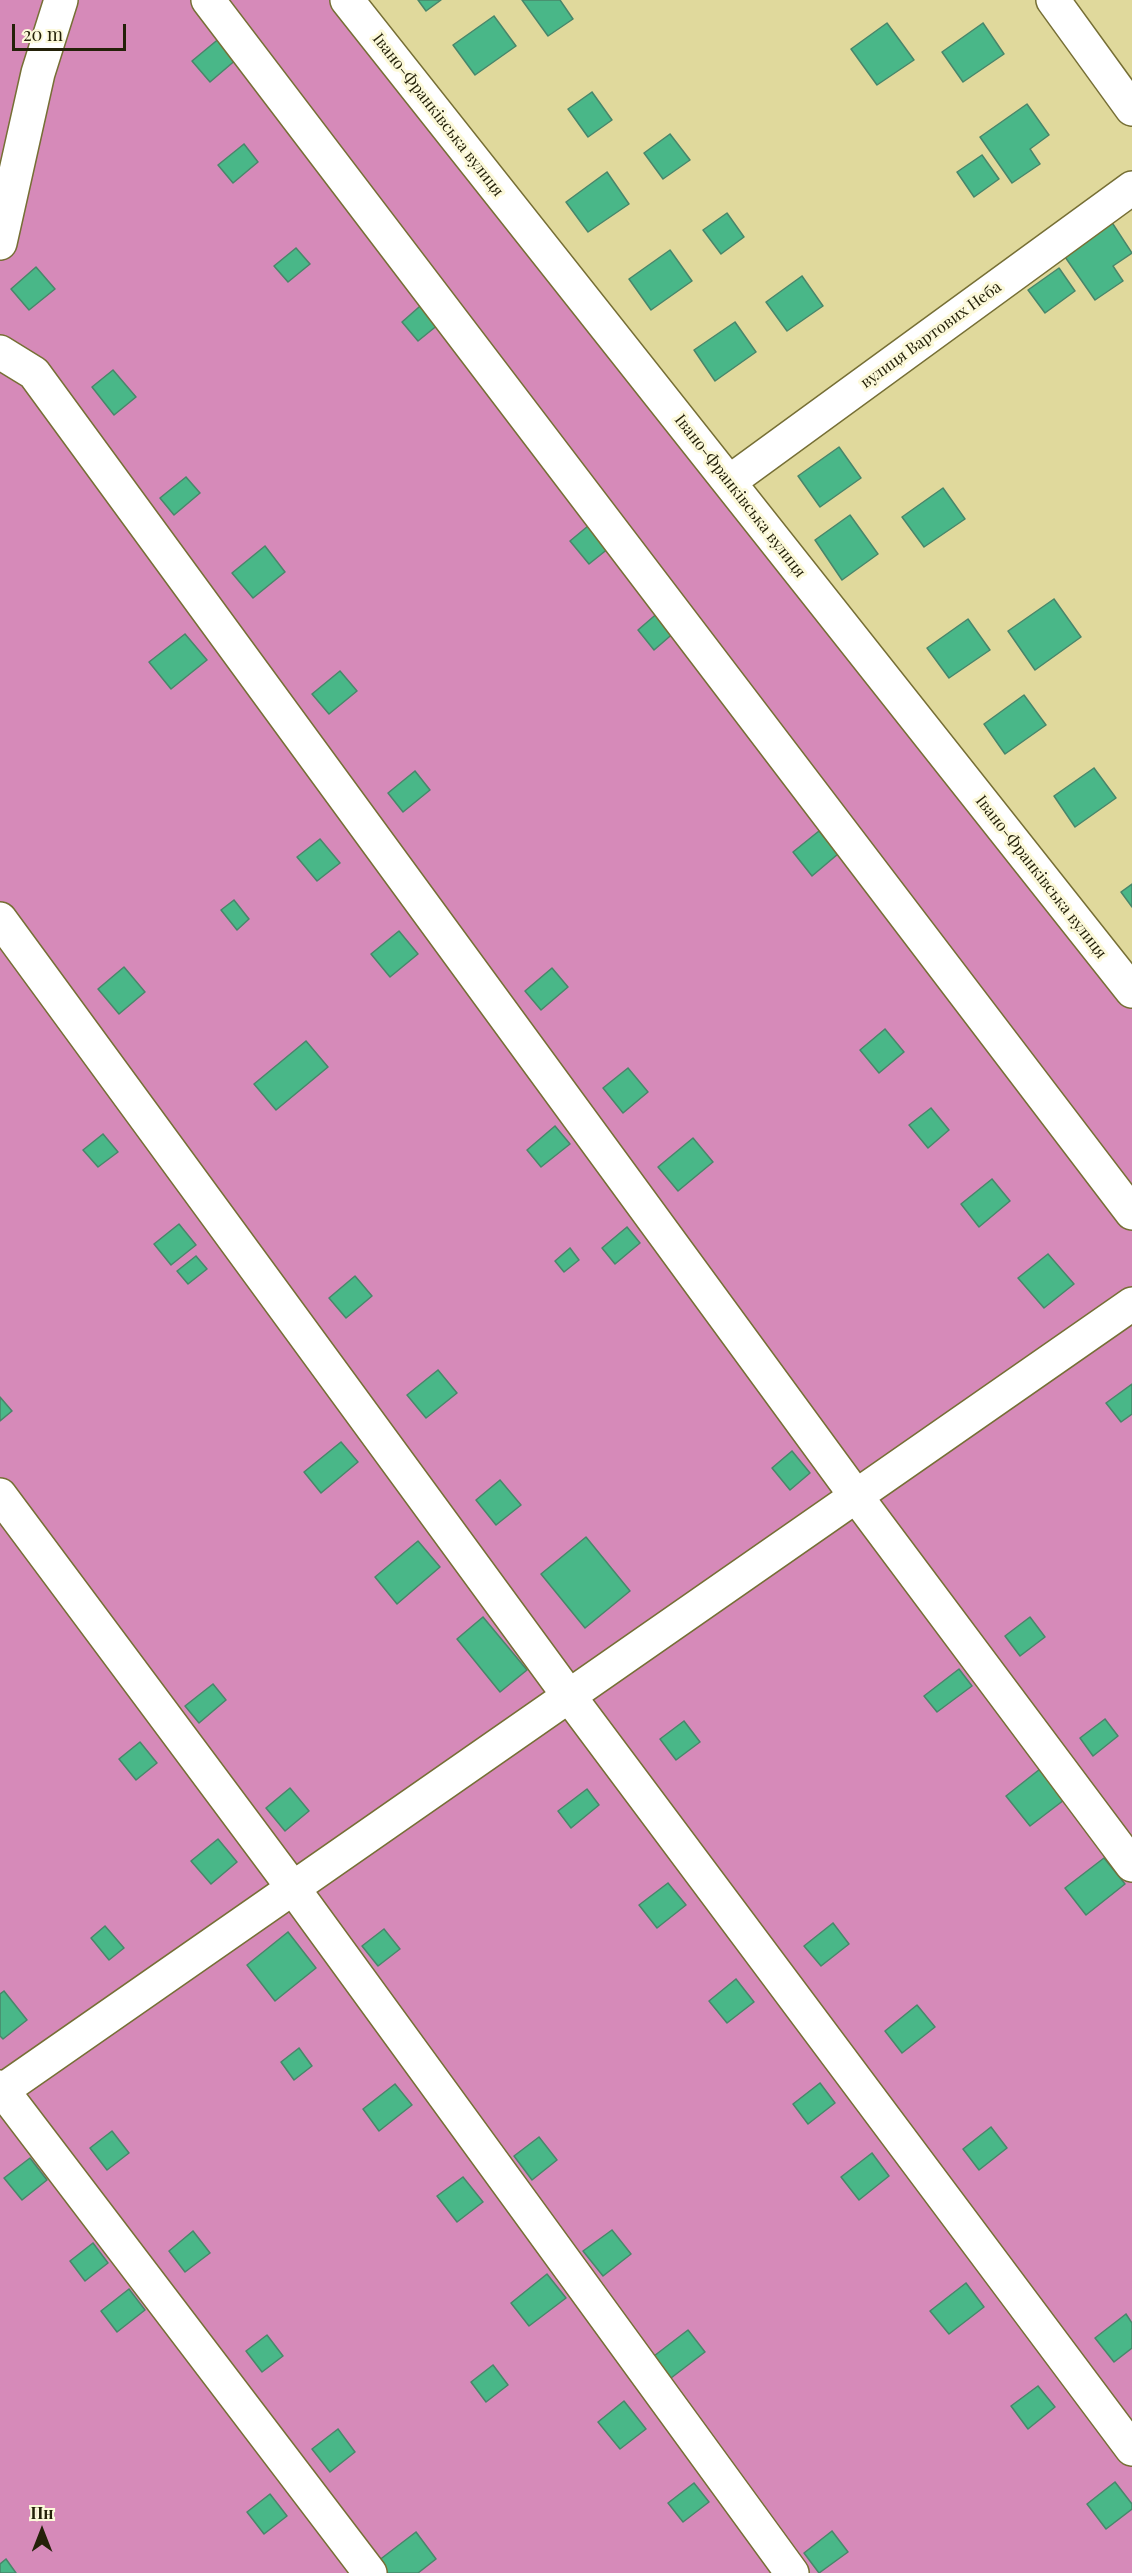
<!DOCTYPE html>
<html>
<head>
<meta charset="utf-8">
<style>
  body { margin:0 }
  #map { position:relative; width:1132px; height:2573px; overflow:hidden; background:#e0d99c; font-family:"Playfair Display",serif }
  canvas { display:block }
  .north { position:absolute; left:12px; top:2501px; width:60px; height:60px; -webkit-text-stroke:4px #fcf9da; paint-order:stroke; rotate:0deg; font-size:16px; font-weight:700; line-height:24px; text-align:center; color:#242109 }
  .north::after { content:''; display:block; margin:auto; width:21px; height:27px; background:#242109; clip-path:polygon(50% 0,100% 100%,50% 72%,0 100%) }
  .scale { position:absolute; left:12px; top:24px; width:114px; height:27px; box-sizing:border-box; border:3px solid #242109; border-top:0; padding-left:8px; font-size:18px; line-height:21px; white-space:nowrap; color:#242109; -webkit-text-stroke:4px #fcf9da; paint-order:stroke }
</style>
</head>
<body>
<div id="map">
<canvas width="1132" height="2573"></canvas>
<div class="north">Пн</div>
<div class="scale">20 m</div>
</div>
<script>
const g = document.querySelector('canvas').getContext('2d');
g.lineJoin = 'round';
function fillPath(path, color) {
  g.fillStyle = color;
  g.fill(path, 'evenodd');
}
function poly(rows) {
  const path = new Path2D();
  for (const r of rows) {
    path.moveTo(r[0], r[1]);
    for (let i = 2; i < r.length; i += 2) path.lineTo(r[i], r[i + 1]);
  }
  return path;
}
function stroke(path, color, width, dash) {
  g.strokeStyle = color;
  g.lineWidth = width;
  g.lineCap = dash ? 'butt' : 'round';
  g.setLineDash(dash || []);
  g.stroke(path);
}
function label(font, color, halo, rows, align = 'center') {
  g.font = font + ' "Playfair Display",serif';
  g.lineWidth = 6;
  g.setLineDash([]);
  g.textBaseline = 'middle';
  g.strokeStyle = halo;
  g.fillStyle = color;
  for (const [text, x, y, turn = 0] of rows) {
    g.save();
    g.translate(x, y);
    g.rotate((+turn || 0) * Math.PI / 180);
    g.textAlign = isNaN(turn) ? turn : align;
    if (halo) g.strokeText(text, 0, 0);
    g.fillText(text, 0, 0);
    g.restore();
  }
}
const green = poly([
  [0,0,346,0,1132,993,1132,2573,0,2573]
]);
const building = poly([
  [418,0,441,0,426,11,418,0],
  [522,0,560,0,573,19,548,36,522,0],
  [494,16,516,46,475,75,453,45,494,16],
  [887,23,914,60,877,85,851,49,887,23],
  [983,23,1004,54,963,82,942,52,983,23],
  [221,37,238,58,210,82,192,61,221,37],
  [592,92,612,120,588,137,568,109,592,92],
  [1027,104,1049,135,1030,149,1040,164,1012,183,980,137,1027,104],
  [670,134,690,160,663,179,644,153,670,134],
  [244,144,258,162,233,183,218,165,244,144],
  [982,155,999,179,974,197,957,172,982,155],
  [607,172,629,204,588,232,566,202,607,172],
  [727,213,744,237,721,254,703,230,727,213],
  [1111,221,1132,253,1113,266,1123,281,1095,300,1063,254,1111,221],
  [296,248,310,264,288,282,274,266,296,248],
  [670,250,692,281,651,310,629,279,670,250],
  [36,267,55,289,29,310,11,289,36,267],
  [1059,268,1075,291,1045,313,1028,290,1059,268],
  [802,276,823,306,787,331,766,302,802,276],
  [427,300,444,320,418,341,402,322,427,300],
  [735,322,756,352,715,381,694,350,735,322],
  [113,370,136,397,114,415,92,387,113,370],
  [839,447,861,478,820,507,798,476,839,447],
  [186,477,200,493,174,515,160,498,186,477],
  [943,488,965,519,924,547,902,517,943,488],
  [850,515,878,554,842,580,815,540,850,515],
  [594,521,614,544,589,564,570,541,594,521],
  [265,546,285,572,253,598,232,573,265,546],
  [1054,599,1081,637,1035,670,1008,631,1054,599],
  [660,611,676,631,654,650,638,630,660,611],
  [968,619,990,650,949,678,927,648,968,619],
  [185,634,207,660,171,689,149,662,185,634],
  [340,671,357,691,329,714,312,694,340,671],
  [1024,695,1046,725,1005,754,984,724,1024,695],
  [1094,768,1116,798,1075,827,1054,796,1094,768],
  [415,771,430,790,403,812,388,793,415,771],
  [819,831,838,854,812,876,793,852,819,831],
  [320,839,340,863,317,881,297,857,320,839],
  [1132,884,1132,907,1121,892,1132,884],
  [234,900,249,919,237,930,221,910,234,900],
  [399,931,418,954,390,977,371,954,399,931],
  [124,967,145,992,119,1014,98,989,124,967],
  [552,968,568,987,541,1010,525,991,552,968],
  [885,1029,904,1052,879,1073,860,1050,885,1029],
  [306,1041,328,1067,276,1110,254,1084,306,1041],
  [628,1068,648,1092,623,1113,603,1088,628,1068],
  [931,1108,949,1130,928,1148,909,1125,931,1108],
  [555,1126,570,1144,541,1167,527,1150,555,1126],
  [103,1134,118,1152,98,1167,83,1150,103,1134],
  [693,1138,713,1162,678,1191,658,1167,693,1138],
  [992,1179,1010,1201,979,1227,961,1204,992,1179],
  [179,1224,196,1245,171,1265,154,1244,179,1224],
  [627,1227,640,1243,615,1264,602,1248,627,1227],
  [570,1248,579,1260,564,1272,555,1261,570,1248],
  [1048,1254,1074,1284,1044,1308,1018,1278,1048,1254],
  [196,1256,207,1269,188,1284,177,1271,196,1256],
  [355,1276,372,1296,346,1318,329,1298,355,1276],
  [438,1370,457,1393,426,1418,407,1395,438,1370],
  [1132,1384,1132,1414,1121,1422,1106,1403,1132,1384],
  [0,1397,12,1411,0,1421,0,1397],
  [341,1442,358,1462,321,1493,304,1472,341,1442],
  [792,1451,810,1473,790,1490,772,1468,792,1451],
  [500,1480,521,1505,496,1525,476,1500,500,1480],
  [586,1537,630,1591,585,1628,541,1574,586,1537],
  [418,1541,440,1567,397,1604,375,1577,418,1541],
  [483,1617,527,1670,500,1692,457,1639,483,1617],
  [1030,1617,1045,1637,1020,1656,1005,1636,1030,1617],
  [959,1669,972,1686,937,1712,924,1696,959,1669],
  [213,1684,226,1700,199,1723,185,1706,213,1684],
  [1105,1719,1118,1736,1093,1756,1080,1738,1105,1719],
  [684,1721,700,1742,676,1760,660,1739,684,1721],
  [140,1742,157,1763,136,1780,119,1759,140,1742],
  [1040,1769,1064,1800,1030,1826,1006,1796,1040,1769],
  [290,1788,309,1811,285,1831,266,1808,290,1788],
  [587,1789,599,1805,571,1828,558,1811,587,1789],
  [218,1839,237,1862,211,1884,191,1861,218,1839],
  [1104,1858,1125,1884,1086,1915,1065,1888,1104,1858],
  [668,1883,686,1905,657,1928,639,1905,668,1883],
  [833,1923,849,1944,821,1966,804,1946,833,1923],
  [105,1926,124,1948,109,1960,91,1938,105,1926],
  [384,1929,400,1949,378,1966,362,1946,384,1929],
  [288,1932,316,1968,275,2001,247,1965,288,1932],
  [736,1979,754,2002,727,2023,709,2001,736,1979],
  [4,1991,27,2020,3,2039,0,2036,0,1994,4,1991],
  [917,2005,935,2027,902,2053,885,2031,917,2005],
  [299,2048,312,2066,294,2080,281,2062,299,2048],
  [820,2083,835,2103,808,2124,793,2104,820,2083],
  [395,2084,412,2105,379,2131,363,2109,395,2084],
  [991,2127,1007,2148,979,2170,963,2149,991,2127],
  [112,2131,129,2153,107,2170,90,2148,112,2131],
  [539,2137,557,2160,532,2180,514,2156,539,2137],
  [872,2153,889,2176,859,2200,841,2177,872,2153],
  [30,2158,47,2180,22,2200,4,2178,30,2158],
  [463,2177,483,2202,457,2222,437,2196,463,2177],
  [612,2230,631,2254,603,2276,583,2251,612,2230],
  [193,2231,210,2253,185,2272,169,2251,193,2231],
  [93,2243,108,2263,85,2281,70,2261,93,2243],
  [547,2274,566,2298,529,2326,511,2303,547,2274],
  [966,2283,984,2307,949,2334,930,2311,966,2283],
  [129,2289,145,2310,117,2332,101,2311,129,2289],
  [1126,2314,1132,2323,1132,2348,1114,2362,1095,2338,1126,2314],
  [688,2330,705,2352,671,2378,654,2356,688,2330],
  [267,2335,283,2356,262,2372,246,2351,267,2335],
  [493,2365,508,2385,486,2402,471,2382,493,2365],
  [1038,2386,1055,2407,1028,2429,1011,2406,1038,2386],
  [624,2401,646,2429,620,2449,598,2422,624,2401],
  [338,2429,355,2452,330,2472,312,2449,338,2429],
  [1115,2482,1132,2504,1132,2509,1106,2529,1087,2504,1115,2482],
  [694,2483,709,2502,683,2522,668,2503,694,2483],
  [270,2494,287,2516,264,2534,247,2512,270,2494],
  [832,2531,848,2552,819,2573,804,2553,832,2531],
  [416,2532,436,2559,418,2573,387,2573,378,2561,416,2532],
  [6,2559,16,2573,0,2573,0,2564,6,2559]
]);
const minor = poly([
  [208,0,1132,1213],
  [347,0,1132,991],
  [1053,0,1132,109],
  [0,243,38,73,61,0],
  [0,352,34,373,856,1496,1132,1865],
  [729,482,1132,188],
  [0,919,569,1696,1132,2449],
  [0,1495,293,1888,792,2573],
  [0,2087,370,2573],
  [0,2092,1132,1304]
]);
const streetNames = [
  ["Івано-Франківська вулиця",438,115,52],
  ["вулиця Вартових Неба",931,335,-36],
  ["Івано-Франківська вулиця",740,496,52],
  ["Івано-Франківська вулиця",1041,877,52]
];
fillPath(green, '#d68ab9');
fillPath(building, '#49b788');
stroke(building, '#48866a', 1.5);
stroke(minor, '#766f35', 36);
stroke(minor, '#fff', 33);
label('16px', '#242109', '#fcf9da', streetNames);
</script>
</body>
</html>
